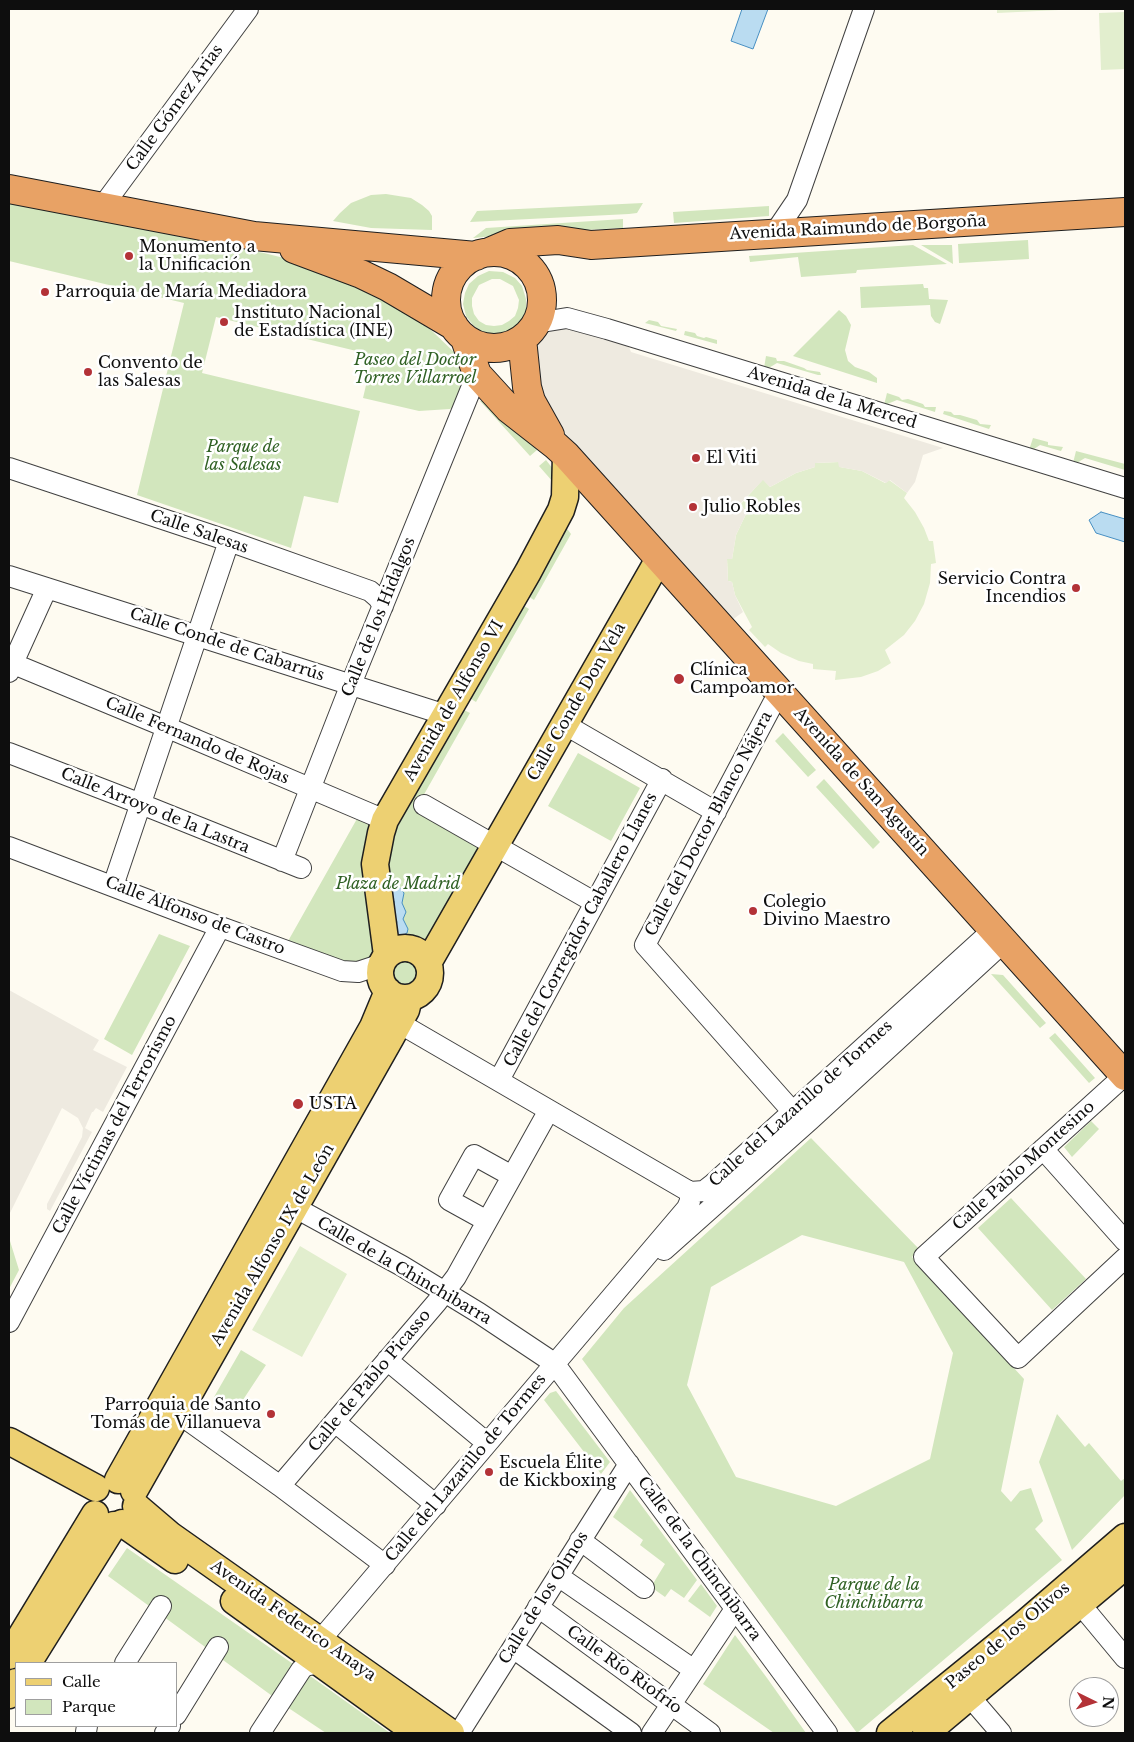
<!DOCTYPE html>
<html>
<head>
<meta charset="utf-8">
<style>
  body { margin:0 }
  #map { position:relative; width:1134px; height:1742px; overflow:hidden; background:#fefbf1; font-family:"Libre Baskerville",serif }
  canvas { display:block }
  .frame { position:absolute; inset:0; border:10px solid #0e0e0e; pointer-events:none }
  .legend { position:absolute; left:15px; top:1662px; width:162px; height:65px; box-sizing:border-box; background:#fff; border:1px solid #9f9f9f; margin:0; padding:6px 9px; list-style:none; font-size:15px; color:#0e0e0e }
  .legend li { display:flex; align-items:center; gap:10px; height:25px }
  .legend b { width:25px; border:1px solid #9f9f9f }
  .north { position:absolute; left:1069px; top:1677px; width:50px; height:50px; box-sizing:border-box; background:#fff; border:1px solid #9f9f9f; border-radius:50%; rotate:94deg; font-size:14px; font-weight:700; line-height:20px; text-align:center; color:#0e0e0e }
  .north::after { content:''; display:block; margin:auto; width:18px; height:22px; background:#b33237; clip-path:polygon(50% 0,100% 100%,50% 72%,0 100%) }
</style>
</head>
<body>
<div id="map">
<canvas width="1134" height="1742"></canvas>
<div class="frame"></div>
<ul class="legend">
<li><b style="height:6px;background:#edd072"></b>Calle</li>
<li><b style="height:14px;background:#d2e6bd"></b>Parque</li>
</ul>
<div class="north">N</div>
</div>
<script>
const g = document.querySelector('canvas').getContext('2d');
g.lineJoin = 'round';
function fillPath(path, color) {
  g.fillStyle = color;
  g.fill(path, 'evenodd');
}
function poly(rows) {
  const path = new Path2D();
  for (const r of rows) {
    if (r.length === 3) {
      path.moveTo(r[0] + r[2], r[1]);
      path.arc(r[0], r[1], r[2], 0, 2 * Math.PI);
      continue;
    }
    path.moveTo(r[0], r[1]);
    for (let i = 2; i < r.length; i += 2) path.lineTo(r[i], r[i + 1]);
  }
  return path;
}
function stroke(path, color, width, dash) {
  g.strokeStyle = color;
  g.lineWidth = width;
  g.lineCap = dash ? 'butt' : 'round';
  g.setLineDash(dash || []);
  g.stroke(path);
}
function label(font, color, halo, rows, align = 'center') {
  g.font = font + ' "Libre Baskerville",serif';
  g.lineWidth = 5;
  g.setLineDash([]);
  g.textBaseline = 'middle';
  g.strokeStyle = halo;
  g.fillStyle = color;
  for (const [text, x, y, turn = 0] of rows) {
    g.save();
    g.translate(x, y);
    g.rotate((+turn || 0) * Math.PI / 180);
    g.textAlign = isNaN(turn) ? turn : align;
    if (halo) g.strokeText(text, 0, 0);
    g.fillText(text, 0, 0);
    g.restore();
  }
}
const green = poly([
  [386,194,411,198,422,205,429,211,432,216,432,230,371,228,333,221,340,213,351,203,371,195],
  [9,203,264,253,288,259,378,296,430,329,457,355,467,377,457,405,450,409,419,411,363,398,373,355,216,317,202,373,360,411,338,503,304,496,291,548,137,495,184,303,9,261],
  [643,203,637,213,629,214,470,222,477,211],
  [769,206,769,216,674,223,673,212],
  [623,219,623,228,527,233,473,238,486,228],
  [1028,240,1029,259,959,263,958,244],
  [913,245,947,264,857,270,856,273,801,277,798,257,750,262,749,256],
  [921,245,952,245,953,264],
  [489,271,503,272,515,278,522,286,526,299,526,310,522,319,515,327,504,333,492,334,480,331,473,325,466,316,463,304,465,293,469,284,478,276],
  [492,279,500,279,513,286,519,300,518,308,515,316,509,321,502,325,494,326,486,325,479,321,474,314,472,306,472,298,479,285],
  [923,284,924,288,928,288,929,299,948,300,940,324,935,322,931,316,930,305,861,308,860,287],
  [839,310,846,316,851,325,845,350,848,361,855,367,869,372,877,378,877,383,793,356],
  [649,320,658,322,661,326,677,329,676,331,645,323],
  [685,331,695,333,697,336,704,338,706,337,717,340,717,344,684,335],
  [766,356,776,358,777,361,784,361,804,368,807,370,820,372,821,375,818,375,777,363,767,369,764,368],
  [887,393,899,397,902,400,908,399,923,404,925,407,936,407,935,412,897,400,885,405,884,405],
  [480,401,490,401,498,405,537,450,530,456],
  [944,411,951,412,954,415,960,415,977,420,980,424,991,425,989,429,943,414],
  [1033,438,1048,442,1048,445,1063,447,1061,451,1040,445,1031,451,1029,450],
  [1076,451,1125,464,1125,470,1085,458,1075,464,1073,463],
  [546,460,553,469,553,482,539,466],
  [565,526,571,534,534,600,526,595],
  [521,604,529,609,476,702,468,697],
  [462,709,470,713,422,798,489,831,424,956,417,951,410,948,402,948,394,950,372,968,283,950,358,817,385,820],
  [783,733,816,770,808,777,775,741],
  [578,753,640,788,611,841,548,806],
  [824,779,880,842,873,849,816,787],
  [159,934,190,946,132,1055,104,1039],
  [406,973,17],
  [991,974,1003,975,1046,1023,1040,1028],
  [1055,1033,1095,1078,1089,1083,1049,1038],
  [1091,1121,1099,1129,1072,1157,1064,1147],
  [811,1138,919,1249,912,1257,1024,1379,1001,1491,1011,1502,1020,1491,1031,1488,1043,1521,1035,1529,1062,1560,857,1733,582,1359,624,1308],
  [802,1235,904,1262,953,1353,930,1459,836,1506,736,1477,687,1385,711,1287],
  [1011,1198,1086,1279,1052,1310,978,1228],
  [10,1241,19,1270,9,1289,9,1244],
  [241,1350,266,1365,235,1412,214,1397],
  [556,1391,610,1462,601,1474,544,1400,550,1393],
  [1057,1414,1085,1447,1089,1443,1121,1481,1125,1478,1125,1495,1072,1550,1039,1462],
  [630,1490,697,1580,684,1598,671,1589,665,1597,651,1587,665,1564,640,1545,643,1540,613,1517],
  [127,1548,306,1673,390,1733,326,1733,290,1709,108,1576],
  [701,1584,717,1606,710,1617,688,1601],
  [735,1635,767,1678,806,1733,774,1733,703,1684]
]);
const pitch = poly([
  [997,9,1059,9,1059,10,997,13],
  [1125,12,1125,69,1101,70,1099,13],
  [839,462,840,467,862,471,885,483,889,480,907,493,904,498,915,512,924,528,929,541,933,541,936,563,931,564,930,583,924,604,915,621,904,635,885,650,891,663,878,671,861,677,835,680,836,671,813,669,813,664,799,661,781,653,768,644,765,647,749,630,752,627,735,595,732,582,728,581,727,559,732,559,736,535,747,512,740,505,763,479,770,487,796,473,815,467,815,463],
  [300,1246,347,1274,302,1357,252,1330]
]);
const plaza = poly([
  [575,323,626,340,631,352,943,448,923,455,915,482,907,493,890,480,886,483,862,471,839,467,838,462,815,463,815,467,796,473,770,487,763,480,740,504,747,512,736,535,732,559,727,559,728,581,732,582,735,595,743,612,732,620,551,420,541,405,535,346,546,329],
  [9,990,99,1040,93,1050,127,1067,103,1112,96,1108,93,1112,92,1112,85,1128,92,1132,50,1211,47,1209,47,1204,82,1137,83,1128,78,1118,62,1108,9,1215]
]);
const water = poly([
  [742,9,768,9,753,49,731,41,742,9],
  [1101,512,1125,519,1125,542,1096,533,1089,520,1101,512],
  [394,887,399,887,404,893,402,903,406,912,403,919,408,929,407,933,402,936,397,934,394,927,397,922,392,914,391,910,394,905,394,901,390,898,390,892,394,887]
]);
const minor = poly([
  [102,207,248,9],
  [774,234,797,200,864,9],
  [536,323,567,318,607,329,1125,488],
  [9,468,229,541,370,591,378,598,383,606],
  [9,576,446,715],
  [9,662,166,727,385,820],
  [9,672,47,588],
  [779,692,645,945,792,1111],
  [564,724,716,812],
  [9,753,141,804,301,868],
  [424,805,594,902],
  [9,847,196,918,342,971,358,972,382,964],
  [282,861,351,684,477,374],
  [113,886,229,541],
  [399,1023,690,1192],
  [1125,1075,924,1257,1018,1358,1125,1258],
  [499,1080,662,779],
  [1043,1149,1125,1241],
  [690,1192,704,1191,713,1184,993,930],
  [294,1207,402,1266,479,1313,554,1363,827,1733],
  [487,1221,449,1200,474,1155,512,1176],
  [664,1250,810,1120,1004,942],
  [9,1322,220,927],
  [387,1360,487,1443],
  [178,1413,280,1486,385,1565],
  [335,1422,436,1505],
  [280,1486,437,1302,456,1277,549,1110],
  [580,1540,644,1588],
  [558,1576,694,1670],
  [1071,1593,1125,1658],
  [538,1607,710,1733],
  [513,1648,631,1733],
  [311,1651,687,1208,690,1201,690,1192],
  [125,1663,161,1606],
  [970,1697,1001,1733],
  [176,1715,218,1647],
  [86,1732,87,1726],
  [165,1733,170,1726],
  [260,1733,301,1670,305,1666,319,1663],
  [459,1733,629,1464],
  [652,1733,735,1609]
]);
const major = poly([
  [405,973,25],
  [387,955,375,864,381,833,385,820,528,572,561,510,565,497,566,455],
  [428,963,659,559],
  [9,1441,96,1488],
  [118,1480,373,1027,388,991],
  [134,1491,391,1037,406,1010,409,998],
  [136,1506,170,1535,451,1733],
  [122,1523,175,1560],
  [234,1601,417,1733],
  [9,1656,95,1514],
  [28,1663,114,1525],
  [9,1695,16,1682],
  [890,1733,1024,1624,1125,1537],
  [926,1733,1125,1566]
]);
const highway = poly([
  [9,189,254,236,476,256],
  [294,249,361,274,388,287,454,326],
  [489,252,510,243,558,240,591,245,1125,212],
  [494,300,48],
  [465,339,477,374,509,409,555,445,566,455,1125,1076],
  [522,339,527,387,531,401,550,435]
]);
const markers = [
  [129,256,5,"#b33237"],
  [45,292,5,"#b33237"],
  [224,322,5,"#b33237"],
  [88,372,5,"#b33237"],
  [696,458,5,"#b33237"],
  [693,507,5,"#b33237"],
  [1076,588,5,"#b33237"],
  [679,679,6,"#b33237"],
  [753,911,5,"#b33237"],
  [298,1104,6,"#b33237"],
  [271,1414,5,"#b33237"],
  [489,1472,5,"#b33237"]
];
const streetNames = [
  ["Calle Gómez Arias",175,108,-54],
  ["Avenida Raimundo de Borgoña",858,228,-3],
  ["Avenida de la Merced",832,398,17],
  ["Calle Salesas",199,532,19],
  ["Calle de los Hidalgos",379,617,-68],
  ["Calle Conde de Cabarrús",227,645,18],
  ["Avenida de Alfonso VI",454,701,-60],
  ["Calle Conde Don Vela",577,702,-60],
  ["Calle Fernando de Rojas",197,741,23],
  ["Avenida de San Agustín",861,782,48],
  ["Calle Arroyo de la Lastra",155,811,22],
  ["Calle del Doctor Blanco Nájera",709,824,-62],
  ["Calle Alfonso de Castro",195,916,21],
  ["Calle del Corregidor Caballero Llanes",581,930,-62],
  ["Calle del Lazarillo de Tormes",801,1104,-42],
  ["Calle Víctimas del Terrorismo",115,1125,-62],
  ["Calle Pablo Montesino",1024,1166,-42],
  ["Avenida Alfonso IX de León",273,1245,-60],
  ["Calle de la Chinchibarra",404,1271,30],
  ["Calle de Pablo Picasso",370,1381,-50],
  ["Calle del Lazarillo de Tormes",466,1468,-50],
  ["Calle de la Chinchibarra",699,1559,54],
  ["Calle de los Olmos",544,1598,-58],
  ["Avenida Federico Anaya",293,1621,35],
  ["Paseo de los Olivos",1008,1636,-40],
  ["Calle Río Riofrío",624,1670,36]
];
const poiNames = [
  ["Monumento a",139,247],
  ["la Unificación",139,265],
  ["Parroquia de María Mediadora",55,292],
  ["Instituto Nacional",234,313],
  ["de Estadística (INE)",234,331],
  ["Convento de",98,363],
  ["las Salesas",98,381],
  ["El Viti",706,458],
  ["Julio Robles",703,507],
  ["Servicio Contra",1066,579,"right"],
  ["Incendios",1066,597,"right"],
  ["Clínica",690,670],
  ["Campoamor",690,688],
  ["Colegio",763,902],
  ["Divino Maestro",763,920],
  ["USTA",309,1104],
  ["Parroquia de Santo",261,1405,"right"],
  ["Tomás de Villanueva",261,1423,"right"],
  ["Escuela Élite",499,1463],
  ["de Kickboxing",499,1481]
];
const parkNames = [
  ["Paseo del Doctor",415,360],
  ["Torres Villarroel",415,378],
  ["Parque de",243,447],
  ["las Salesas",243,465],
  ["Plaza de Madrid",398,884],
  ["Parque de la",874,1585],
  ["Chinchibarra",874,1603]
];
fillPath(green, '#d2e6bd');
fillPath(pitch, '#e2eece');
fillPath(plaza, '#eeeae0');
fillPath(water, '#badcf1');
stroke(water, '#478fc2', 1);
stroke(minor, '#414141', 22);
stroke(major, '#1f1f1f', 29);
stroke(highway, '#1f1f1f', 30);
stroke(minor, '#fff', 20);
stroke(major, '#edd072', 26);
stroke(highway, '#e8a265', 28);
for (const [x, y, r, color] of markers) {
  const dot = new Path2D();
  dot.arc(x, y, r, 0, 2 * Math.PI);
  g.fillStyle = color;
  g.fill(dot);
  stroke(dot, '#fff', 2);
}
label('16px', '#0e0e0e', '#fff', streetNames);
label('16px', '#0e0e0e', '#fff', poiNames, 'left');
label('italic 16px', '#306124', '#fff', parkNames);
</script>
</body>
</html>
